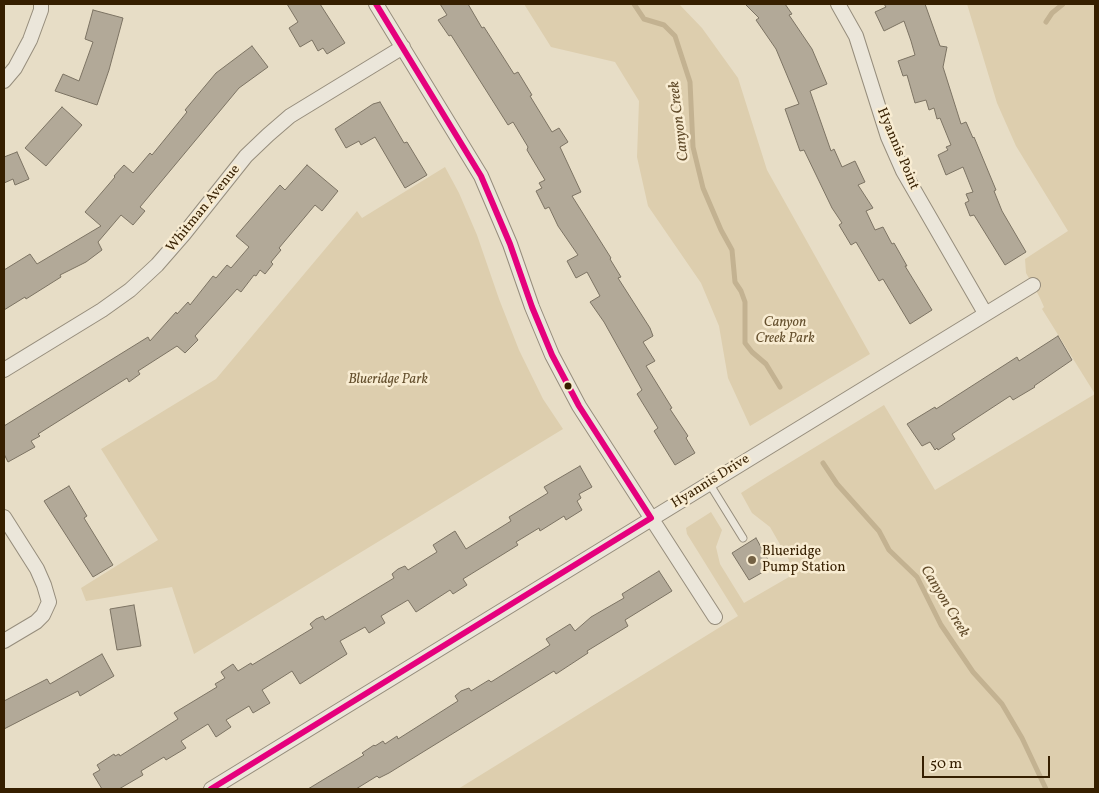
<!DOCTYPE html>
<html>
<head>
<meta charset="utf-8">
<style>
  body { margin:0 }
  #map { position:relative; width:1099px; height:793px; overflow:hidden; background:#e7ddc6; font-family:Vollkorn,serif }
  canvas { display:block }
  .frame { position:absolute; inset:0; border:5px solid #361f00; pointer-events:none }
  .scale { position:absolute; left:922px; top:756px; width:128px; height:22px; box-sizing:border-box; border:2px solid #361f00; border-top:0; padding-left:6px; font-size:15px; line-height:18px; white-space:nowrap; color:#361f00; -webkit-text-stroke:4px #f8ecd2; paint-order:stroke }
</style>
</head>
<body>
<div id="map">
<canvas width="1099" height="793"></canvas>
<div class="frame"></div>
<div class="scale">50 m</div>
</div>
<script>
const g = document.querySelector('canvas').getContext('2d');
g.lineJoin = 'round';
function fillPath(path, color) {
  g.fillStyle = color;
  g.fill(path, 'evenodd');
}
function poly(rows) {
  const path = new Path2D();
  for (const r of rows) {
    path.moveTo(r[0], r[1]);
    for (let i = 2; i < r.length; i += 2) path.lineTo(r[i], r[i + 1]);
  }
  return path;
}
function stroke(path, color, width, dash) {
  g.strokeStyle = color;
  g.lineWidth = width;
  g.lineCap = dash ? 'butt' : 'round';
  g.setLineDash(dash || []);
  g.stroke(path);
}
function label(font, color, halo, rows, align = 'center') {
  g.font = font + ' Vollkorn,serif';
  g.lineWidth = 5;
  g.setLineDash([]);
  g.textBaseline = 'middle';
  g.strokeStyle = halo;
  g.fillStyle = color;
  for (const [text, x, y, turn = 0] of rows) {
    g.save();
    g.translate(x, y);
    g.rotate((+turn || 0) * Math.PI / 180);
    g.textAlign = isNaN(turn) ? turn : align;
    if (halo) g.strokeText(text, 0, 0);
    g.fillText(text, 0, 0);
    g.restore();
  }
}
const green = poly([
  [524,4,679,4,702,28,738,78,767,170,870,354,750,426,728,378,719,326,701,283,648,206,637,157,639,101,615,62,551,47],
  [967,4,1095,4,1095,789,458,789,738,616,687,534,686,528,689,526,711,512,722,530,716,547,720,564,744,603,789,577,789,560,770,527,752,513,741,493,763,479,884,405,935,490,1095,394,1042,309,1044,307,1039,296,1026,273,1025,259,1068,231,1016,146,997,103],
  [445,167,459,193,477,235,499,299,519,350,543,399,563,429,194,654,172,587,86,601,81,588,158,540,101,449,216,379,357,211,362,218]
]);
const stream = poly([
  [634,4,644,19,664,25,675,36,690,82,693,147,703,188,721,230,732,250,735,282,741,291,745,302,745,343,752,352,766,364,780,387],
  [1046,22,1052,13,1063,4],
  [823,463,837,484,879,531,889,550,917,577,941,625,973,672,1002,704,1022,738,1046,789]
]);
const building = poly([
  [287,4,320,4,345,43,327,54,323,48,318,51,312,40,300,47,289,28,298,22,287,4],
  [440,4,468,4,482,28,484,27,514,74,518,72,532,95,530,96,552,132,559,128,568,142,560,147,581,192,572,196,611,258,610,259,621,277,618,278,650,328,653,336,643,342,655,361,646,366,672,408,670,409,688,436,686,438,695,453,675,465,654,431,658,428,637,394,642,390,604,322,590,302,600,296,587,272,576,278,567,261,578,255,558,226,549,207,545,209,536,191,542,188,539,183,545,180,527,150,528,147,513,122,508,125,451,35,449,36,438,20,447,15,440,4],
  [745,4,785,4,792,14,789,15,812,49,827,84,810,91,831,151,834,149,842,167,855,161,865,182,858,185,873,208,866,211,875,230,883,227,892,244,894,243,907,266,905,266,932,310,910,324,883,279,879,281,856,242,851,245,839,225,842,223,832,208,804,150,800,151,785,109,799,104,776,49,756,20,759,18,745,4],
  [884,4,925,4,940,46,947,47,943,67,961,124,966,122,973,138,974,137,996,190,994,191,1002,211,1026,252,1005,265,974,215,970,216,965,203,969,201,966,194,973,192,963,167,946,175,938,155,948,150,946,147,951,145,940,118,937,119,934,108,929,110,926,100,915,103,907,75,903,76,898,61,915,55,911,41,904,21,884,31,875,12,886,7,884,4],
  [93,10,123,18,109,70,97,105,55,91,63,74,79,81,93,42,85,39,93,10],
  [252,46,268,67,239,88,140,207,145,211,133,225,121,215,98,242,102,250,86,262,60,275,61,277,26,299,25,297,4,310,4,270,30,254,37,264,101,226,85,212,115,177,114,176,124,165,133,173,150,153,152,155,187,112,185,110,216,73,252,46],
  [380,102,404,143,407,142,427,175,405,188,375,137,361,145,359,141,346,148,335,129,373,104,380,102],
  [62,107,82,125,46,166,25,148,62,107],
  [17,152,29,179,15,185,13,179,4,183,4,157,17,152],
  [307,165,338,191,322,211,315,205,279,248,281,250,271,262,273,264,265,274,260,270,256,276,254,275,241,292,237,289,195,336,198,340,185,353,177,346,138,371,140,374,129,382,127,378,38,434,40,436,31,441,35,447,8,462,4,454,4,426,148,337,150,341,176,312,177,314,188,302,190,305,213,276,216,278,227,265,231,268,249,247,236,236,280,185,285,190,307,165],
  [1058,336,1072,360,1034,386,1035,387,1013,400,1010,396,952,434,955,439,938,450,937,448,935,450,930,442,922,446,907,424,935,407,936,409,1017,357,1019,361,1058,336],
  [580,466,592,487,579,494,581,498,577,501,582,510,566,520,564,516,540,531,539,528,516,542,518,545,463,579,467,585,453,594,450,590,416,612,408,600,381,616,385,623,369,633,365,627,340,641,347,654,300,684,292,671,262,690,270,703,253,713,249,706,226,720,231,727,216,737,208,724,181,741,186,748,166,760,164,757,141,771,143,775,119,789,102,789,93,774,100,770,97,765,114,754,115,756,119,754,120,756,178,719,174,713,217,687,215,684,225,678,221,672,233,664,238,671,251,663,252,665,313,628,310,624,316,619,323,616,325,620,394,578,392,574,398,569,405,566,408,570,437,552,433,545,455,531,466,549,511,521,509,517,548,493,544,487,580,466],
  [69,486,87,516,84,518,113,565,93,577,44,501,69,486],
  [756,538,772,567,749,580,732,553,756,538],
  [659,571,672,591,625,620,628,626,587,651,588,653,556,674,554,671,389,773,379,778,377,776,356,789,308,789,364,755,362,753,374,745,375,746,383,741,385,744,397,736,398,739,458,701,455,696,461,691,469,688,471,691,489,680,491,682,550,645,546,639,570,624,575,631,591,617,624,598,622,594,659,571],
  [134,605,141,646,117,650,110,609,134,605],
  [102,654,114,676,80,696,78,691,4,729,4,701,47,679,50,684,102,654]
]);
const lane = poly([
  [709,483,743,538]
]);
const street = poly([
  [376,4,481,176,510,244,532,307,552,355,579,406,715,617],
  [838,4,856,36,888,137,903,171,985,313],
  [4,81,15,68,30,40,41,10,41,4],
  [4,370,102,310,130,290,157,265,184,234,246,156,268,135,290,116,403,47],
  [4,517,37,569,44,585,49,602,43,615,36,622,4,641],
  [211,789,1033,285]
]);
const bus1 = poly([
  [211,789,651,518,579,406,552,355,532,307,510,244,481,176,376,4]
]);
const markers = [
  [568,386,4.5,"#361f00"],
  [752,560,5,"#746245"]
];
const streetNames = [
  ["Hyannis Point",897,149,67],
  ["Whitman Avenue",204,209,-51],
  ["Hyannis Drive",711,482,-32]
];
const parkNames = [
  ["Canyon",785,323],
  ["Creek Park",785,339],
  ["Blueridge Park",388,380]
];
const poiNames = [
  ["Blueridge",762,552],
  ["Pump Station",762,568]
];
const waterNames = [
  ["Canyon Creek",680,121,-97],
  ["Canyon Creek",944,602,59]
];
fillPath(green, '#ddceae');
stroke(stream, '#c3b291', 5);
fillPath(building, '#b2a998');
stroke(building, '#7c7363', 1);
stroke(lane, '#968d7c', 9);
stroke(street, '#968d7c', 16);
stroke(lane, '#ebe6da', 7);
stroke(street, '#ebe6da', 14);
stroke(bus1, '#e5007d', 6);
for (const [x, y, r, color] of markers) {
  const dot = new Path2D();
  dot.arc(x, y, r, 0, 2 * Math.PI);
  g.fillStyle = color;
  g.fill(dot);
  stroke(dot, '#f8ecd2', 2);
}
label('14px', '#361f00', '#f8ecd2', streetNames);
label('italic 14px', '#65502e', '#f8ecd2', parkNames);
label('14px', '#361f00', '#f8ecd2', poiNames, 'left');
label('italic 15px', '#624c2b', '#f8ecd2', waterNames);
</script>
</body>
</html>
